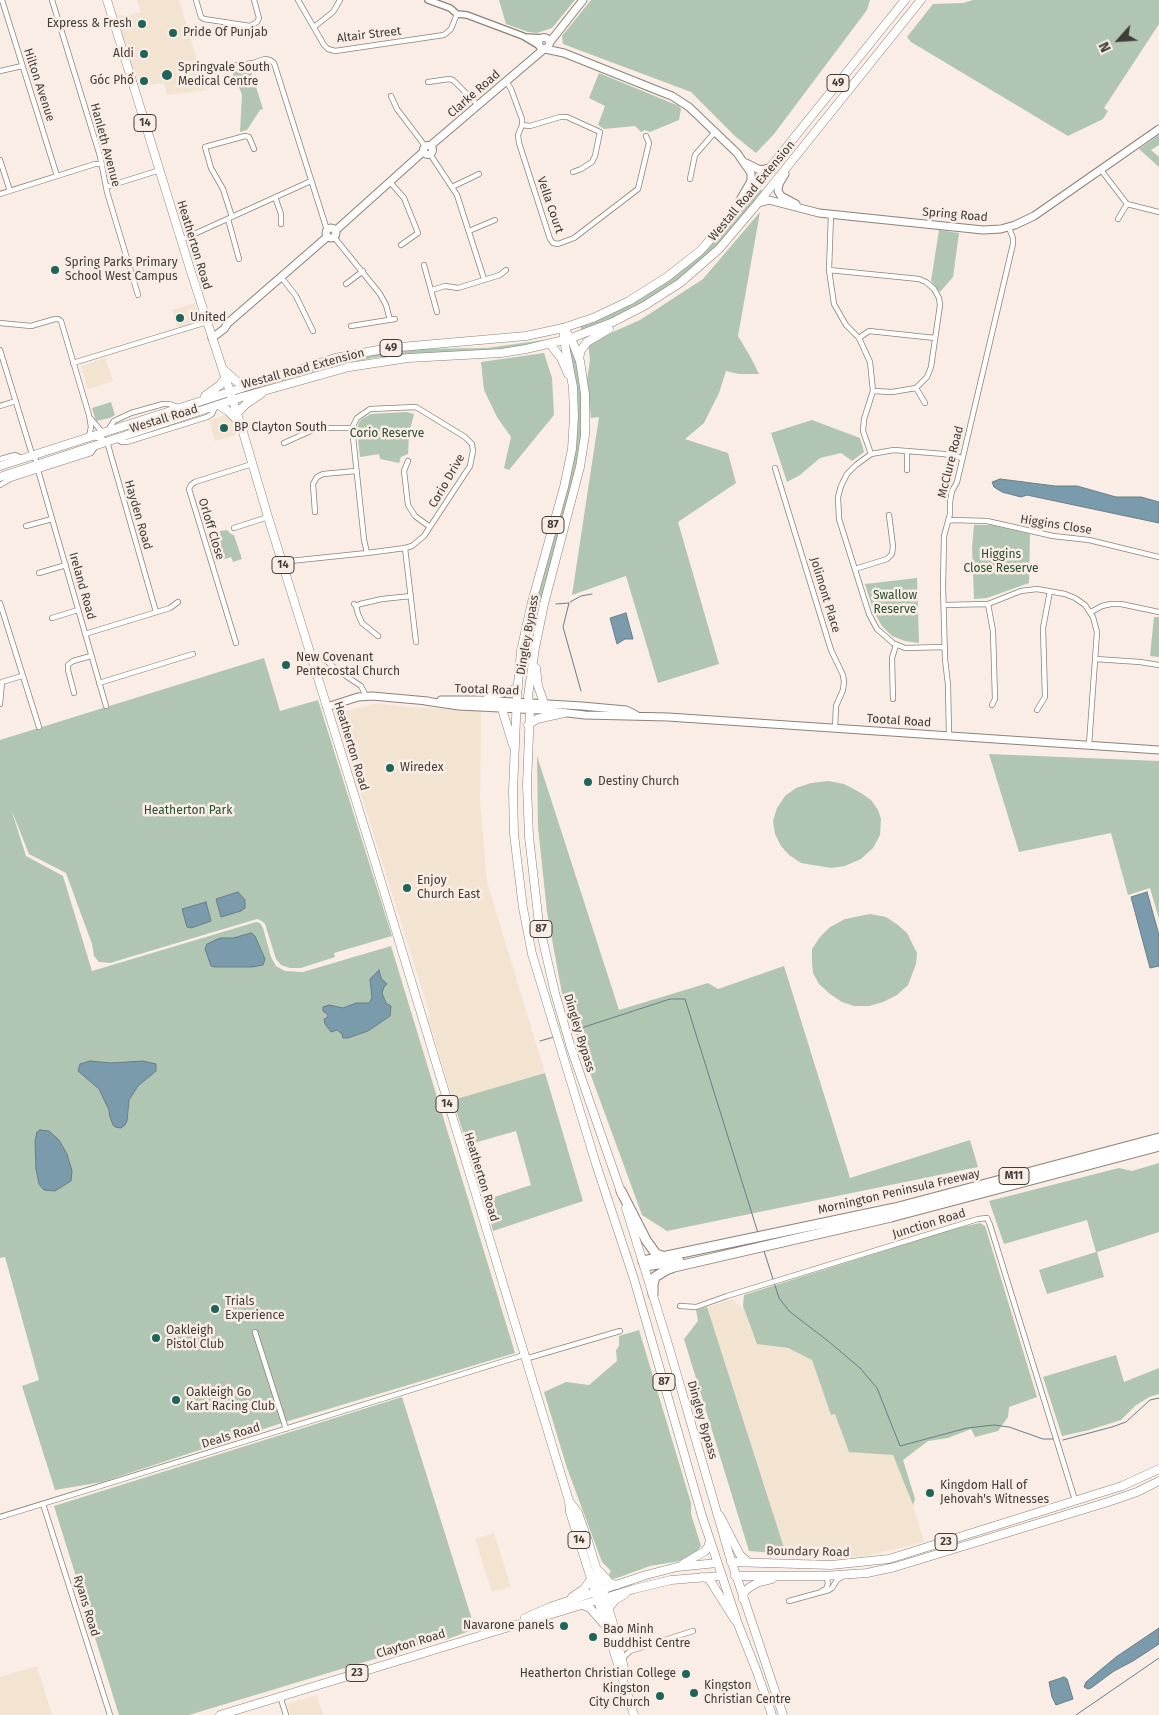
<!DOCTYPE html>
<html>
<head>
<meta charset="utf-8">
<style>
  body { margin:0 }
  #map { position:relative; width:1159px; height:1715px; overflow:hidden; background:#f9ede5; font-family:"Fira Sans",sans-serif }
  canvas { display:block }
  .north { position:absolute; left:1094px; top:15px; width:50px; height:50px; -webkit-text-stroke:4px #f9ede5; paint-order:stroke; rotate:244deg; font-size:14px; font-weight:700; line-height:20px; text-align:center; color:#403c38 }
  .north::after { content:''; display:block; margin:auto; width:18px; height:22px; background:#403c38; clip-path:polygon(50% 0,100% 100%,50% 72%,0 100%) }
</style>
</head>
<body>
<div id="map">
<canvas width="1159" height="1715"></canvas>
<div class="north">N</div>
</div>
<script>
const g = document.querySelector('canvas').getContext('2d');
g.lineJoin = 'round';
function fillPath(path, color) {
  g.fillStyle = color;
  g.fill(path, 'evenodd');
}
function poly(rows) {
  const path = new Path2D();
  for (const r of rows) {
    if (r.length === 3) {
      path.moveTo(r[0] + r[2], r[1]);
      path.arc(r[0], r[1], r[2], 0, 2 * Math.PI);
      continue;
    }
    path.moveTo(r[0], r[1]);
    for (let i = 2; i < r.length; i += 2) path.lineTo(r[i], r[i + 1]);
  }
  return path;
}
function stroke(path, color, width, dash) {
  g.strokeStyle = color;
  g.lineWidth = width;
  g.lineCap = dash ? 'butt' : 'round';
  g.setLineDash(dash || []);
  g.stroke(path);
}
function label(font, color, halo, rows, align = 'center') {
  g.font = font + ' "Fira Sans",sans-serif';
  g.lineWidth = 5;
  g.setLineDash([]);
  g.textBaseline = 'middle';
  g.strokeStyle = halo;
  g.fillStyle = color;
  for (const [text, x, y, turn = 0] of rows) {
    g.save();
    g.translate(x, y);
    g.rotate((+turn || 0) * Math.PI / 180);
    g.textAlign = isNaN(turn) ? turn : align;
    if (halo) g.strokeText(text, 0, 0);
    g.fillText(text, 0, 0);
    g.restore();
  }
}
const commercial = poly([
  [137,0,179,0,206,90,167,95,164,83,139,86,116,14,126,16,141,12],
  [195,303,200,320,178,328,172,310],
  [105,358,113,381,88,389,81,366],
  [226,415,231,419,236,435,215,441,209,420],
  [378,703,407,707,481,711,480,802,487,882,545,1073,453,1100,428,1017,430,1015,336,714],
  [37,1666,52,1715,0,1715,0,1677]
]);
const industrial = poly([
  [733,1299,740,1307,743,1306,757,1344,788,1348,812,1360,831,1415,835,1414,847,1446,893,1455,913,1505,924,1542,866,1556,836,1559,820,1555,786,1554,707,1307],
  [494,1533,511,1587,492,1592,475,1539],
  [317,1695,323,1715,290,1715,287,1704]
]);
const green = poly([
  [499,0,575,0,552,28,537,33,528,32,506,24],
  [591,0,870,0,867,10,774,134,756,153,736,137,691,92,563,44,562,36],
  [973,0,1159,0,1159,24,1104,108,1108,111,1103,119,1068,136,911,42,907,37,933,4,963,3],
  [249,65,263,109,260,110,247,130,240,132,242,95,239,87,237,86,231,68],
  [599,73,679,106,681,109,679,120,650,132,645,130,641,132,635,126,604,129,598,125,605,106,589,98],
  [1159,135,1159,145,1151,150,1159,157,1159,167,1139,149],
  [757,187,764,192,722,242,676,282,653,297,620,316,582,331,580,326,629,305,667,281],
  [760,212,738,336,751,358,759,374,739,374,726,371,719,393,704,423,685,439,728,453,736,483,678,522,719,664,658,683,626,576,572,595,599,417,591,418,587,380,590,360,588,343,640,320,703,279],
  [939,230,959,233,953,277,940,292,931,281],
  [544,340,545,342,497,350,410,354,372,358,324,369,241,393,239,391,323,364,371,354,413,349,487,348],
  [573,349,578,369,581,394,582,422,580,449,575,472,541,606,534,625,531,624,539,593,575,450,578,405,574,372,569,350],
  [544,353,552,378,554,415,509,470,504,468,511,437,497,417,484,390,481,362],
  [111,402,115,415,110,418,96,421,92,408],
  [406,412,414,414,409,434,408,454,401,457,399,463,380,459,379,454,360,457,357,430,359,422,362,419,371,414],
  [812,420,860,438,864,452,852,461,841,453,820,458,800,475,787,482,771,433],
  [974,525,991,525,1030,534,1029,583,987,598,974,599,972,547],
  [227,530,231,534,234,535,242,559,233,562,231,557,216,562,207,533],
  [917,578,919,643,905,641,892,636,882,626,874,612,865,584],
  [1154,617,1159,617,1159,657,1150,656],
  [264,658,280,711,318,700,392,936,334,953,335,957,301,968,290,968,281,965,276,959,265,924,262,921,257,919,110,963,99,962,94,956,92,944,66,873,29,854,11,809,26,856,63,876,92,971,256,922,260,923,263,928,271,957,276,966,285,971,303,972,391,946,515,1353,285,1422,102,1482,55,1490,22,1386,39,1380,5,1257,0,1258,0,740],
  [989,754,1159,761,1159,919,1150,888,1128,895,1111,833,1019,852],
  [537,756,619,1010,708,983,718,989,784,966,850,1178,970,1140,978,1167,667,1231,642,1215,563,999,547,912,538,827],
  [828,781,844,784,861,793,871,800,878,810,881,819,880,835,873,848,861,859,845,866,831,868,801,863,789,855,781,846,775,834,773,821,777,808,785,796,796,788,811,783],
  [870,914,886,917,898,925,907,933,917,953,916,964,908,985,897,995,883,1002,869,1006,854,1006,842,1002,830,994,819,984,813,973,812,962,812,949,820,937,830,927,845,919],
  [545,1073,583,1201,493,1231,485,1200,531,1185,516,1131,467,1145,453,1100],
  [1159,1163,1159,1232,1097,1252,1104,1277,1047,1294,1039,1270,1096,1252,1087,1220,1004,1244,989,1201,1119,1168,1132,1171],
  [980,1223,985,1226,1037,1397,1009,1407,1008,1417,998,1431,975,1437,971,1429,948,1438,928,1441,903,1460,915,1499,913,1505,893,1455,849,1452,835,1414,831,1415,812,1360,788,1348,757,1344,743,1306,744,1295,953,1229],
  [707,1307,786,1554,749,1551,684,1339,698,1321,696,1310],
  [639,1330,691,1503,691,1514,701,1546,695,1555,680,1561,650,1566,617,1578,611,1579,609,1574,611,1571,602,1562,567,1468,544,1392,566,1382,589,1385,617,1361,616,1350,619,1346,619,1336],
  [1116,1355,1124,1382,1159,1368,1159,1394,1149,1397,1135,1406,1121,1420,1089,1430,1062,1436,1043,1377],
  [402,1397,475,1629,445,1640,444,1638,189,1715,119,1715,54,1506]
]);
const water = poly([
  [1000,479,1055,486,1077,486,1116,497,1141,497,1159,502,1159,523,1027,495,1021,497,1002,492,994,487,992,482,1000,479],
  [626,613,633,639,625,639,617,644,610,618,626,613],
  [238,892,245,900,245,908,241,911,221,917,216,899,238,892],
  [1147,892,1159,935,1159,966,1150,968,1131,897,1147,892],
  [206,902,211,921,191,928,187,927,182,909,206,902],
  [251,933,255,936,265,959,263,965,252,967,215,967,211,966,205,949,207,944,220,938,233,938,251,933],
  [379,970,381,978,387,984,384,987,382,993,386,1003,391,1006,390,1016,368,1031,348,1038,343,1038,342,1034,337,1030,331,1032,325,1024,324,1019,327,1018,328,1015,323,1011,323,1007,329,1005,343,1008,356,1003,369,1003,372,998,370,979,379,970],
  [90,1061,111,1063,143,1061,156,1064,156,1071,138,1086,129,1100,127,1121,125,1125,121,1128,115,1127,113,1125,110,1117,109,1110,99,1089,78,1071,80,1064,90,1061],
  [40,1130,49,1131,59,1140,67,1154,72,1171,71,1181,55,1191,44,1190,39,1184,36,1169,35,1141,37,1132,40,1130],
  [1159,1628,1159,1644,1133,1661,1114,1671,1091,1688,1088,1689,1084,1687,1086,1682,1116,1657,1159,1628],
  [1064,1677,1067,1679,1073,1699,1056,1705,1052,1697,1049,1682,1064,1677]
]);
const stream = poly([
  [570,602,581,596,592,594],
  [556,604,569,603,563,627,581,691],
  [569,1032,670,999,685,999,758,1233],
  [540,1041,554,1037],
  [764,1251,779,1298,789,1311,828,1341,860,1368,877,1388,900,1446,967,1428,994,1425,1009,1427,1043,1439,1054,1439],
  [1063,1440,1112,1427,1126,1422,1150,1400,1159,1398],
  [1076,1715,1159,1658]
]);
const minor = poly([
  [2,0,57,176],
  [52,0,100,156,107,192,138,295],
  [196,0,201,17,204,19,250,26,257,22,259,18,254,0],
  [298,0,324,45,328,49,335,51,444,35,451,29,457,14],
  [314,27,333,12,340,0],
  [218,68,253,63,265,59,270,60,274,63,327,230],
  [0,71,22,66],
  [506,81,511,89,522,119,522,125,518,135,519,143,550,239,553,243,558,244,574,238,638,189,649,143,646,136],
  [428,82,449,79,453,80,478,105],
  [391,96,397,109,425,146],
  [522,125,530,126,560,117,567,117,600,132,595,156,592,162,581,169,573,172],
  [430,154,457,195,484,279],
  [0,160,10,191],
  [1101,170,1127,204,1159,212],
  [690,179,695,155,715,132],
  [390,182,404,198,418,233,401,245],
  [106,187,160,170],
  [452,187,479,174],
  [0,194,95,164,102,164],
  [275,197,281,214,281,224],
  [831,214,829,270,834,304,846,325,859,338,870,362,873,391,864,419,863,431,871,454],
  [232,217,223,189,211,168,205,147,245,136,249,137,254,149],
  [228,219,239,259],
  [1118,219,1127,204],
  [469,231,495,220],
  [334,237,380,294,386,305,390,320],
  [181,240,311,181],
  [424,265,437,312],
  [829,270,919,279,926,282,934,289,939,298,940,305,931,367,927,377,916,388,892,392,873,391],
  [281,277,296,296,313,331],
  [346,284,363,271],
  [432,290,445,286,458,288,500,275,506,270],
  [0,323,31,326,55,319,58,319,61,321,89,415,91,427,89,436,103,439,108,445,156,612],
  [351,326,395,319],
  [859,338,869,331,935,338],
  [0,350,31,451,38,464],
  [73,363,207,322],
  [916,388,925,403],
  [0,406,16,401],
  [91,419,102,432],
  [108,430,114,421,131,413,163,404,169,404,178,407],
  [116,439,122,442,127,442,207,417,212,414,215,407],
  [284,443,317,428,352,428],
  [907,451,907,470],
  [0,459,15,455,22,458],
  [408,461,404,471,408,505,415,516,430,527],
  [775,468,831,650,843,675,844,682,843,690,836,706,835,728],
  [38,470,106,706],
  [0,485,10,479,91,453,96,446],
  [315,512,313,484,317,477,323,474,356,471],
  [948,521,951,520,987,521,1053,536,1089,540,1159,557],
  [26,526,52,519],
  [234,528,268,517],
  [405,548,416,642],
  [282,563,290,561,367,553,405,548,412,546,424,536,470,466,473,451,472,444,465,437,416,407,370,409,357,418,352,428,364,540,367,553],
  [855,569,887,559,892,554,893,546,889,515],
  [39,573,66,565],
  [0,603,39,727],
  [354,604,356,606,358,614,362,623,378,636],
  [988,604,993,631,995,699,992,705],
  [944,605,988,604,1021,591,1037,589,1065,594,1075,598,1085,605,1093,617,1097,632,1089,745],
  [356,606,360,604,382,599,411,596],
  [1091,612,1102,606,1111,604,1121,604,1159,612],
  [52,618,78,610],
  [85,634,170,608,178,602],
  [236,643,189,489,191,485,195,482,252,464],
  [945,647,905,648,893,643,877,629,869,614,839,519,838,497,841,486,847,474,856,465,871,454,894,450,944,454,963,458],
  [321,656,337,670,361,686,366,696],
  [1095,659,1140,662,1159,665],
  [99,683,193,654],
  [74,693,68,670,68,665,73,661,91,656],
  [893,699,892,658,896,645],
  [0,704,2,682,22,676],
  [1037,710,1045,697,1043,628,1050,591],
  [949,735,948,685,945,659,943,586,944,536,950,514,950,502,952,491,957,482,1013,244,1013,238,1009,228],
  [680,1306,696,1307,727,1296,978,1219,987,1218,990,1225,1075,1500],
  [255,1332,286,1429],
  [525,1359,620,1331],
  [43,1504,110,1715],
  [0,1517,524,1355],
  [822,1591,826,1589,828,1584,827,1579,824,1576],
  [789,1601,829,1590,832,1588,837,1580,842,1577],
  [622,1659,630,1651,693,1631],
  [280,1696,286,1715]
]);
const tertiary = poly([
  [428,0,450,8,457,14,467,15,523,36,538,45],
  [525,37,542,38]
]);
const secondary = poly([
  [544,43,5.5],
  [550,42,583,0],
  [545,49,564,53,659,91,672,96,689,107,737,153,751,173,751,181,740,200],
  [428,150,4.5],
  [430,146,544,49],
  [746,163,760,170,770,168],
  [785,174,779,184,778,191,781,196,796,204],
  [758,203,769,200,819,213,983,230,1001,229,1015,225,1034,216,1159,129],
  [331,233,5],
  [335,231,423,152],
  [212,338,224,329,228,323,327,237],
  [441,700,480,700,582,706,626,710,636,715],
  [425,701,459,706,541,710,585,715,668,717,1159,750],
  [327,707,358,697,372,696,428,701]
]);
const primary = poly([
  [107,0,191,272,243,432,268,517,376,865,569,1501,570,1512,634,1715],
  [550,344,561,358,568,374],
  [224,370,236,381,245,385],
  [205,396,220,385,226,377],
  [220,406,228,411,239,422],
  [237,413,246,404,261,394],
  [0,466,335,358,389,348,526,336,563,328],
  [0,477,242,397,349,367,408,358,501,353,526,349,564,340],
  [569,1501,578,1513,588,1541,612,1620,625,1672],
  [720,1516,740,1555,748,1562],
  [731,1562,831,1565,889,1559,1122,1486,1159,1469],
  [683,1564,705,1551,708,1547,710,1541],
  [599,1571,610,1583,617,1585],
  [735,1576,824,1576,867,1573,895,1567,1108,1502,1137,1492,1159,1481],
  [702,1577,709,1579,711,1582,735,1620],
  [572,1597,584,1589,591,1579],
  [743,1599,744,1592,750,1587,759,1582,772,1579],
  [583,1605,590,1608,603,1623],
  [608,1609,615,1600,625,1594],
  [525,1618,550,1607,646,1575,677,1567,717,1563],
  [220,1715,634,1589,671,1580,721,1576]
]);
const trunk = poly([
  [564,328,573,343,580,361,585,394,585,435,580,467,544,604,535,648,528,696,530,709,527,785,529,837,539,924,555,993,571,1048,622,1195],
  [566,340,611,323,644,306,680,283,719,249,758,203,921,0],
  [579,358,581,350,587,342,609,329],
  [536,668,538,686,544,703],
  [486,700,495,695,518,688],
  [502,709,513,745],
  [528,725,537,719,564,713],
  [626,1208,668,1344,729,1554,783,1715],
  [772,1715,757,1672,738,1624,702,1516,634,1279,596,1164,532,954,523,908,514,834,513,791,517,695,521,651,532,602,564,487,572,449,574,417,573,387,564,340,563,328,593,318,629,301,667,277,700,251,727,221,905,0]
]);
const motorway = poly([
  [621,1191,646,1240,656,1254,662,1256],
  [643,1261,895,1208,1159,1138],
  [645,1266,679,1261],
  [653,1294,653,1284,655,1277,666,1270,674,1267,891,1217,1159,1146]
]);
const markers = [
  [142,24,5,"#1d655a"],
  [173,33,5,"#1d655a"],
  [144,54,5,"#1d655a"],
  [167,75,6,"#1d655a"],
  [144,81,5,"#1d655a"],
  [55,270,5,"#1d655a"],
  [180,318,5,"#1d655a"],
  [224,428,5,"#1d655a"],
  [286,665,5,"#1d655a"],
  [390,768,5,"#1d655a"],
  [588,782,5,"#1d655a"],
  [407,888,5,"#1d655a"],
  [215,1309,5,"#1d655a"],
  [156,1338,5,"#1d655a"],
  [176,1400,5,"#1d655a"],
  [930,1493,5,"#1d655a"],
  [564,1626,5,"#1d655a"],
  [593,1637,5,"#1d655a"],
  [686,1674,5,"#1d655a"],
  [694,1693,5,"#1d655a"],
  [660,1696,5,"#1d655a"]
];
const shields = [
  [838,83,22],
  [145,123,22],
  [391,348,22],
  [553,525,22],
  [283,565,22],
  [541,929,22],
  [447,1104,22],
  [1014,1176,30],
  [664,1382,22],
  [579,1540,22],
  [946,1542,22],
  [357,1673,22]
];
const shieldNames = [
  ["49",838,83],
  ["14",145,123],
  ["49",391,348],
  ["87",553,525],
  ["14",283,565],
  ["87",541,929],
  ["14",447,1104],
  ["M11",1014,1176],
  ["87",664,1382],
  ["14",579,1540],
  ["23",946,1542],
  ["23",357,1673]
];
const poiNames = [
  ["Express & Fresh",132,24,"right"],
  ["Pride Of Punjab",183,33],
  ["Aldi",134,54,"right"],
  ["Springvale South",178,68],
  ["Medical Centre",178,82],
  ["Góc Phố",134,81,"right"],
  ["Spring Parks Primary",65,263],
  ["School West Campus",65,277],
  ["United",190,318],
  ["BP Clayton South",234,428],
  ["New Covenant",296,658],
  ["Pentecostal Church",296,672],
  ["Wiredex",400,768],
  ["Destiny Church",598,782],
  ["Enjoy",417,881],
  ["Church East",417,895],
  ["Trials",225,1302],
  ["Experience",225,1316],
  ["Oakleigh",166,1331],
  ["Pistol Club",166,1345],
  ["Oakleigh Go",186,1393],
  ["Kart Racing Club",186,1407],
  ["Kingdom Hall of",940,1486],
  ["Jehovah's Witnesses",940,1500],
  ["Navarone panels",554,1626,"right"],
  ["Bao Minh",603,1630],
  ["Buddhist Centre",603,1644],
  ["Heatherton Christian College",676,1674,"right"],
  ["Kingston",704,1686],
  ["Christian Centre",704,1700],
  ["Kingston",650,1689,"right"],
  ["City Church",650,1703,"right"]
];
const streetNames = [
  ["Altair Street",369,35,-7],
  ["Hilton Avenue",39,85,72],
  ["Clarke Road",474,94,-41],
  ["Hanleth Avenue",105,145,75],
  ["Westall Road Extension",752,191,-50],
  ["Vella Court",550,205,71],
  ["Spring Road",955,215,5],
  ["Heatherton Road",194,245,73],
  ["Westall Road Extension",303,369,-15],
  ["Westall Road",164,419,-17],
  ["McClure Road",951,462,-76],
  ["Corio Drive",447,481,-60],
  ["Hayden Road",138,515,74],
  ["Higgins Close",1056,525,9],
  ["Orloff Close",211,529,73],
  ["Ireland Road",82,586,74],
  ["Jolimont Place",825,595,73],
  ["Dingley Bypass",528,635,-80],
  ["Tootal Road",487,690,2],
  ["Tootal Road",899,721,4],
  ["Heatherton Road",351,746,73],
  ["Dingley Bypass",579,1033,73],
  ["Heatherton Road",481,1177,73],
  ["Mornington Peninsula Freeway",899,1192,-13],
  ["Junction Road",929,1224,-17],
  ["Dingley Bypass",702,1420,74],
  ["Deals Road",231,1436,-17],
  ["Boundary Road",808,1552,1],
  ["Ryans Road",86,1606,73],
  ["Clayton Road",411,1644,-17]
];
const parkNames = [
  ["Corio Reserve",387,434],
  ["Higgins",1001,555],
  ["Close Reserve",1001,569],
  ["Swallow",895,596],
  ["Reserve",895,610],
  ["Heatherton Park",188,811]
];
fillPath(commercial, '#f3e3d1');
fillPath(industrial, '#f2e4d0');
fillPath(green, '#b0c6b2');
fillPath(water, '#7a9bab');
stroke(water, '#697e88', 1);
stroke(stream, '#697e88', 1);
stroke(minor, '#8c827a', 6);
stroke(tertiary, '#8c827a', 8);
stroke(secondary, '#8c827a', 9);
stroke(primary, '#8c827a', 9);
stroke(trunk, '#8c827a', 9);
stroke(motorway, '#8c827a', 11);
stroke(minor, '#fff', 4.5);
stroke(tertiary, '#fff', 5.5);
stroke(secondary, '#fff', 7);
stroke(primary, '#fff', 8);
stroke(trunk, '#fff', 8);
stroke(motorway, '#fff', 9);
for (const [x, y, r, color] of markers) {
  const dot = new Path2D();
  dot.arc(x, y, r, 0, 2 * Math.PI);
  g.fillStyle = color;
  g.fill(dot);
  stroke(dot, '#f9ede5', 2);
}
for (const [x, y, w] of shields) {
  const box = new Path2D();
  box.roundRect(x - w / 2, y - 8.5, w, 17, 4);
  g.fillStyle = '#f9ede5';
  g.fill(box);
  stroke(box, '#403c38', 1);
}
label('bold 11px', '#403c38', null, shieldNames);
label('12px', '#403c38', '#f9ede5', poiNames, 'left');
label('12px', '#403c38', '#f9ede5', streetNames);
label('12px', '#28512f', '#f9ede5', parkNames);
</script>
</body>
</html>
